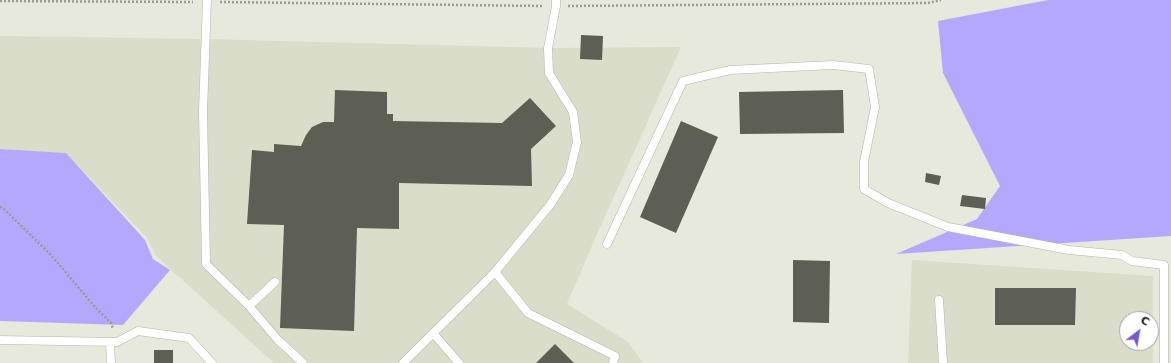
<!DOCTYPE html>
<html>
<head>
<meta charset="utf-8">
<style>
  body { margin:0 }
  #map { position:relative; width:1171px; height:363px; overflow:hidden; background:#e7e9dd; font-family:"DejaVu Sans",sans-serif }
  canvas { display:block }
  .north { position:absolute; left:1119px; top:311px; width:40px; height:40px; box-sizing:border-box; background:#fff; border:1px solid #a2a3a1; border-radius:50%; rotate:31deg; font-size:11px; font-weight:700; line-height:16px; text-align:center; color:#171813 }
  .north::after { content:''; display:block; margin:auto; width:14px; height:18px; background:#7559d3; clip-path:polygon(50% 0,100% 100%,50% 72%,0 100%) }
</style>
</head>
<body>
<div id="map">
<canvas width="1171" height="363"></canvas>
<div class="north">С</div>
</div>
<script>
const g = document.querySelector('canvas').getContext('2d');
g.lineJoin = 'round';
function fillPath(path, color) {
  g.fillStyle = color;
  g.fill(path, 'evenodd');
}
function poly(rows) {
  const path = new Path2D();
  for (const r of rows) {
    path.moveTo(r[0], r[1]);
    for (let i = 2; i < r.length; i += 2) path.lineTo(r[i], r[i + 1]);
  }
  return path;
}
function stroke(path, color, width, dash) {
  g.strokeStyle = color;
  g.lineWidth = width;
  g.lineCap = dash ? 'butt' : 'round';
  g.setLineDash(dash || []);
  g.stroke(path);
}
const built = poly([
  [0,36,205,39,548,48,681,47,594,241,567,304,628,342,643,363,274,363,156,256,147,238,66,153,0,149],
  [912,260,1153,276,1153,363,908,363],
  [1127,319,1151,319,1151,343,1127,343]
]);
const green = poly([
  [1048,0,1171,0,1171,236,896,254,977,219,1000,186,943,73,938,21],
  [0,149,66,153,145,240,153,259,170,270,123,325,0,321]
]);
const building = poly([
  [581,35,603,36,602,60,580,59],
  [335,90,387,92,387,114,393,114,393,121,502,123,530,98,556,126,531,149,532,186,399,183,399,229,357,228,354,331,280,328,284,225,247,224,252,150,274,152,274,144,301,146,306,135,312,127,323,122,334,122],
  [843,90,844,133,740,134,739,92],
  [681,121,718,137,676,233,640,217],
  [926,173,941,176,939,185,925,182],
  [962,195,986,198,985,209,960,206],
  [793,260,830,261,829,323,793,322],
  [995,288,1076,288,1075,325,995,325],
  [555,344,574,363,536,363],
  [154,350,173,350,173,363,154,363]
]);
const path = poly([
  [0,1,193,2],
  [220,2,543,6],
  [568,6,928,3,941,0],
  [0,207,3,208,51,255,95,307,111,323,113,329]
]);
const service = poly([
  [207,0,203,111,206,264,249,306,278,340,303,363],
  [607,244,683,81,730,70,833,65,869,69,875,107,864,162,864,189,888,203,948,227,1069,250,1122,255,1132,261,1164,265,1164,363],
  [495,272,528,313,615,356,613,363],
  [939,300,943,363],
  [249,306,275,282],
  [433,333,459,363],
  [0,340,117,342,138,331,189,338,212,363],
  [110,342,111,363],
  [403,363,495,272,550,205,569,175,577,142,573,112,549,73,548,48,556,6,556,0]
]);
fillPath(built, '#daddca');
fillPath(green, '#b4a8fd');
fillPath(building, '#5d5e54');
stroke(service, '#b4b6aa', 9);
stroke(path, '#9a9b92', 2.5, [2, 2]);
stroke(service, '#fff', 8);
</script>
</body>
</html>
